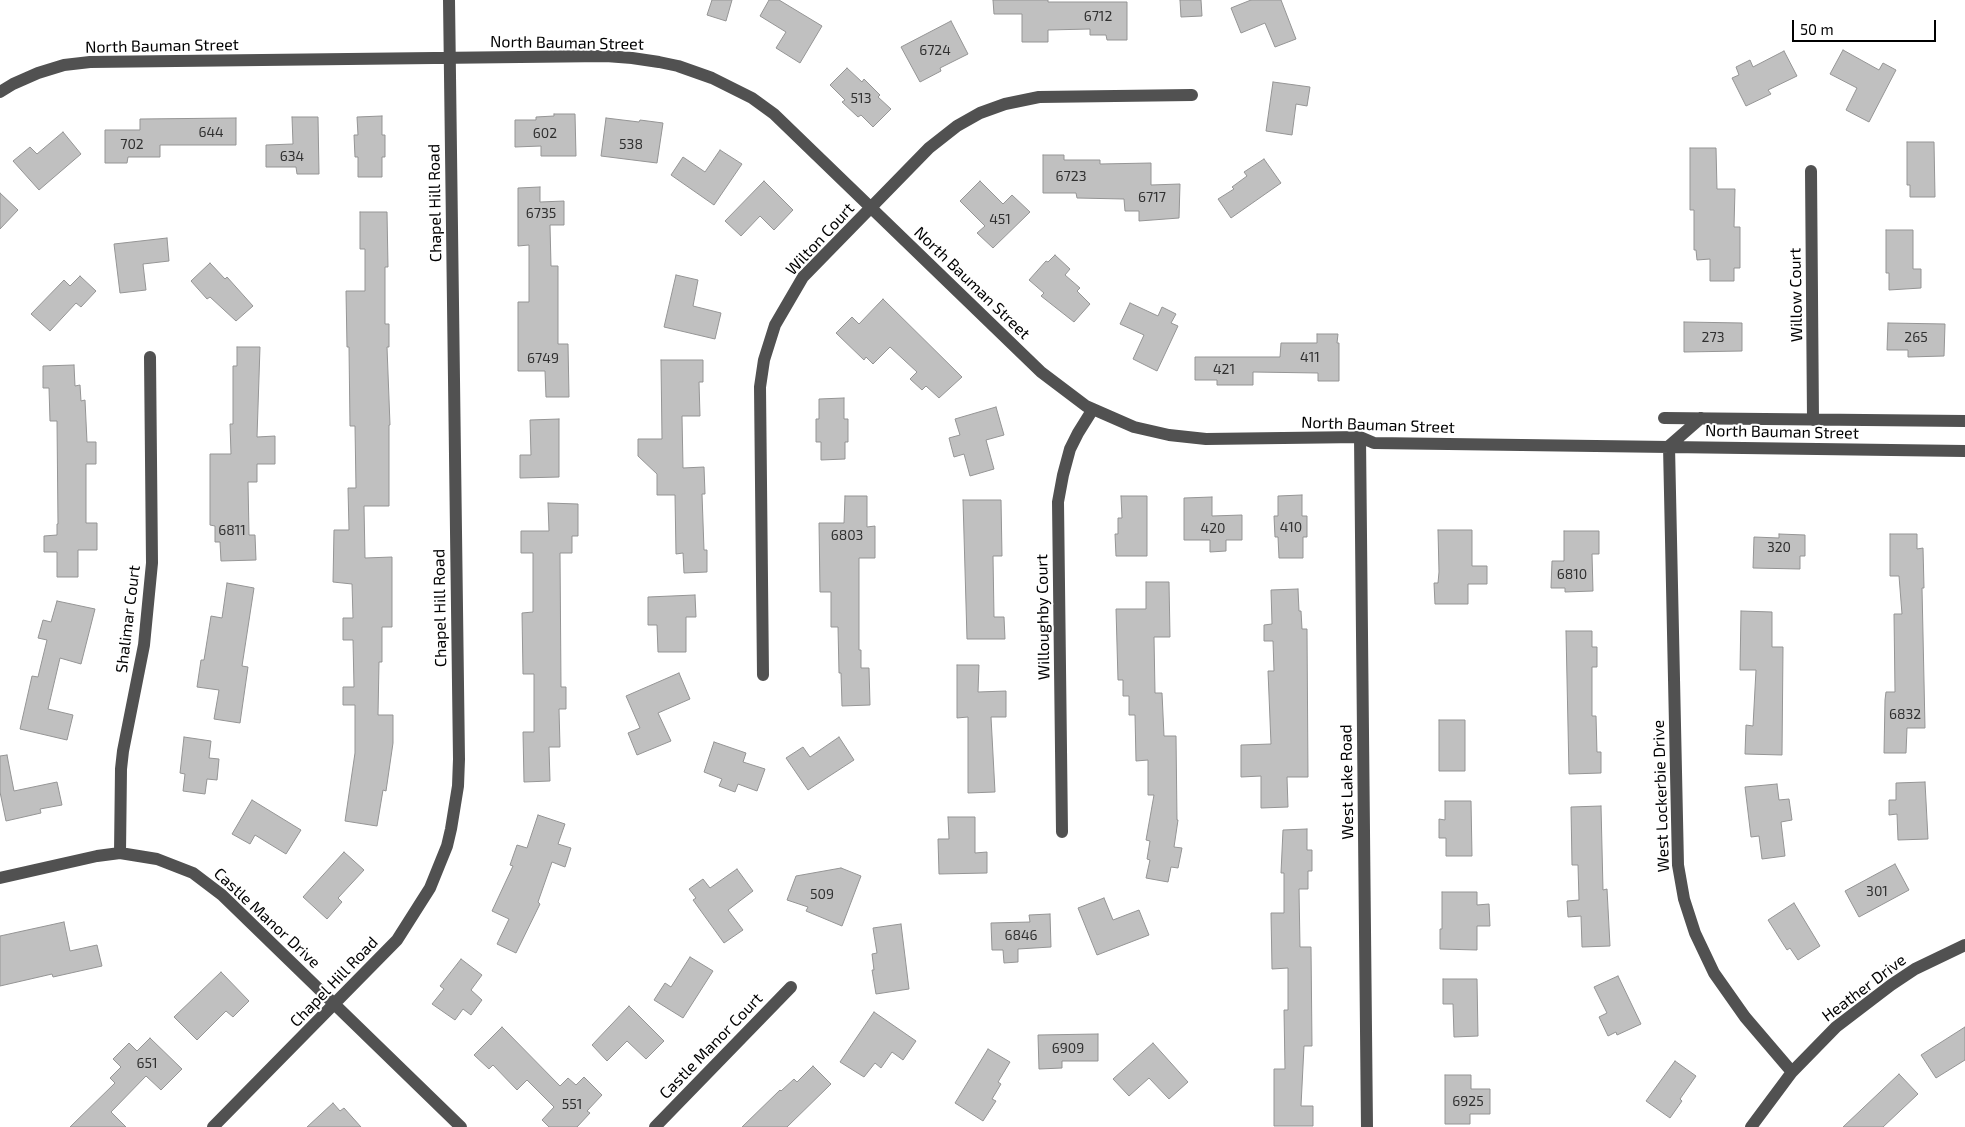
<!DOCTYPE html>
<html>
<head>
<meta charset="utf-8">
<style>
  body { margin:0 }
  #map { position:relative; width:1965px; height:1127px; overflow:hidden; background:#fff; font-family:"Exo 2",sans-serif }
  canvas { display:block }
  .scale { position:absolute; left:1792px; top:20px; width:144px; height:22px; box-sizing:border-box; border:2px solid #000; border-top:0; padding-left:6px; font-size:15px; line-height:18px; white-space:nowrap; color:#000; -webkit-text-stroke:4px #fff; paint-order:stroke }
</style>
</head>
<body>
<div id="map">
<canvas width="1965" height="1127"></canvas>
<div class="scale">50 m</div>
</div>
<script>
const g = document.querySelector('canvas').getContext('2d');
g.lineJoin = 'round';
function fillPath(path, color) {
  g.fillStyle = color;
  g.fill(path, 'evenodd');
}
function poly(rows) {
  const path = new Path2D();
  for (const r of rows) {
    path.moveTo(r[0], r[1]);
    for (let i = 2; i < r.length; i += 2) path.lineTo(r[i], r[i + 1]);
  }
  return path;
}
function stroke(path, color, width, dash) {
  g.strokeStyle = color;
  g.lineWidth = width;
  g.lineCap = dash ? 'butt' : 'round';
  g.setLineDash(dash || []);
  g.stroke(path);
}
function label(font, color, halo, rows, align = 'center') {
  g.font = font + ' "Exo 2",sans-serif';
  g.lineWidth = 4;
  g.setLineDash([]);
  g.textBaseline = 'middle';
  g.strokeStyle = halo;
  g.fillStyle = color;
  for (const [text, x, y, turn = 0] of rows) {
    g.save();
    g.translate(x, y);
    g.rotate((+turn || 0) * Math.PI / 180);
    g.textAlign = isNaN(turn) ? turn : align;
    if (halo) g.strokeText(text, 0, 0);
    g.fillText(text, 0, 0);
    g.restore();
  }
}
const building = poly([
  [712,0,732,0,726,21,707,15,712,0],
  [769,0,779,0,822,26,800,63,776,48,786,32,760,16,769,0],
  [993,0,1048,0,1048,2,1127,2,1127,40,1107,40,1106,35,1090,35,1090,29,1048,30,1048,42,1022,42,1022,14,994,14,993,0],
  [1180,0,1201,0,1202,16,1181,17,1180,0],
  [1251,0,1281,0,1296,39,1275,47,1265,23,1241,33,1231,8,1251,0],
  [951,21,968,54,940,68,941,71,920,82,901,47,951,21],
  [1843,50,1879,70,1883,63,1896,70,1869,122,1846,110,1857,88,1830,74,1843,50],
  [1784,51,1797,76,1768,90,1771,94,1746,106,1732,78,1739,75,1736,67,1750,60,1753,67,1784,51],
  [847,68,862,82,864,79,880,95,878,97,891,109,873,127,861,115,858,117,842,102,845,100,830,85,847,68],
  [1273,82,1310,87,1307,106,1296,104,1292,135,1266,131,1273,82],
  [554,114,575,114,576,156,541,156,541,146,515,147,515,120,536,120,536,117,554,116,554,114],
  [382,116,382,135,385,135,385,157,382,157,382,177,358,177,358,157,355,157,354,135,358,135,357,117,382,116],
  [292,117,318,117,319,174,297,174,296,167,266,167,266,145,293,144,292,117],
  [236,118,236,145,160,145,160,157,128,157,127,163,105,163,105,130,140,130,140,119,236,118],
  [606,118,639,122,640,120,663,123,657,163,601,156,606,118],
  [63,132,81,154,39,190,13,161,30,147,37,154,63,132],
  [1907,142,1934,142,1935,197,1910,197,1910,185,1907,185,1907,142],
  [1690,148,1716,148,1717,189,1735,189,1734,227,1740,227,1740,268,1734,268,1734,281,1710,281,1710,259,1697,260,1696,250,1694,250,1694,210,1690,210,1690,148],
  [720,150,742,164,714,205,671,175,683,157,705,172,720,150],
  [1043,155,1064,155,1064,160,1100,160,1100,164,1151,163,1151,185,1180,184,1179,218,1139,221,1139,211,1125,211,1124,199,1077,198,1076,193,1043,193,1043,155],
  [1264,159,1281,183,1231,218,1218,199,1234,189,1232,187,1247,176,1244,172,1264,159],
  [764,181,793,210,774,230,760,216,741,236,725,221,764,181],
  [980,181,1003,204,1012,195,1030,212,993,248,977,233,985,226,960,201,980,181],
  [540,187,540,202,564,201,564,225,550,225,551,266,558,266,558,344,568,344,569,397,546,397,545,371,518,371,518,302,529,302,529,245,518,246,518,188,540,187],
  [0,193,18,210,0,229,0,193],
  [360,212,387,212,388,267,385,267,385,324,389,324,389,347,387,347,390,425,389,425,389,506,364,506,365,558,392,557,392,627,382,627,382,662,379,662,378,715,393,715,393,743,386,791,383,790,377,826,345,821,355,753,355,705,343,705,343,687,354,687,353,640,343,640,343,618,353,618,352,584,333,582,334,530,349,530,348,488,356,488,355,426,350,426,349,347,347,347,346,291,365,291,365,249,360,249,360,212],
  [1886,230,1913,230,1913,269,1921,269,1921,288,1889,290,1889,273,1886,273,1886,230],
  [167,238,169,261,143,264,146,290,120,293,114,244,167,238],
  [1055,255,1070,269,1065,275,1080,288,1077,291,1090,304,1074,322,1041,296,1044,293,1029,280,1046,261,1048,262,1055,255],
  [210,263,225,279,227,277,253,306,236,321,210,297,207,299,191,281,210,263],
  [676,275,698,280,693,306,721,313,715,339,664,327,676,275],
  [80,276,96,291,81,307,76,303,50,331,31,314,64,280,70,286,80,276],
  [883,299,962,377,939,398,926,386,922,390,910,379,917,372,890,347,873,364,866,357,864,360,836,333,852,317,859,324,883,299],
  [1130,303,1158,316,1162,307,1176,314,1171,323,1178,326,1157,371,1133,359,1144,335,1120,324,1130,303],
  [1684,322,1742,323,1742,351,1684,352,1684,322],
  [1888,323,1945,324,1944,356,1908,357,1908,350,1887,350,1888,323],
  [1317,334,1338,334,1337,343,1339,343,1339,381,1318,381,1318,373,1253,372,1253,385,1217,385,1217,380,1195,380,1195,357,1280,357,1281,343,1317,343,1317,334],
  [237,347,260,347,257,437,275,436,275,464,257,464,257,482,248,482,249,535,255,535,256,560,221,561,220,542,215,542,215,526,210,525,210,454,231,454,230,424,233,424,233,366,237,366,237,347],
  [661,360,703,360,703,382,699,382,700,416,682,416,683,468,704,467,705,494,702,494,704,550,707,550,707,572,684,573,683,553,676,554,675,495,657,495,657,474,638,456,638,439,662,439,661,360],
  [74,365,75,386,80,385,81,401,85,400,87,442,96,442,96,464,86,464,86,523,97,523,97,550,78,550,78,577,57,577,57,552,44,552,44,536,57,535,57,524,58,524,57,421,50,421,49,388,43,388,43,366,74,365],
  [844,398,844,419,848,419,848,442,845,442,845,459,821,460,821,442,816,442,816,419,819,419,819,399,844,398],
  [996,407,1004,435,986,440,994,469,970,476,964,454,954,457,949,438,960,435,955,419,996,407],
  [559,419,559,477,520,478,520,455,531,455,530,420,559,419],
  [1302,495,1302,516,1307,516,1307,537,1303,537,1303,558,1279,558,1278,537,1275,537,1274,516,1278,516,1278,496,1302,495],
  [845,496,867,496,867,527,875,526,875,558,859,558,859,650,861,650,861,668,869,668,870,705,842,706,841,673,839,673,838,627,831,627,831,592,820,592,819,523,844,523,845,496],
  [1121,496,1147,496,1147,556,1116,556,1115,534,1118,534,1118,518,1122,518,1121,496],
  [1212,497,1212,516,1242,515,1242,540,1226,540,1226,551,1210,552,1210,540,1184,540,1184,498,1212,497],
  [963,500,1001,500,1002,556,993,556,994,617,1004,617,1005,639,967,639,963,500],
  [548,503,578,504,578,536,572,536,572,553,560,553,561,687,566,687,566,709,559,709,560,747,549,747,550,781,524,782,523,732,534,732,534,674,523,674,522,613,533,612,533,553,521,553,521,531,549,531,548,503],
  [1438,530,1472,530,1472,566,1487,566,1487,584,1468,584,1468,604,1435,604,1434,583,1438,583,1439,572,1438,530],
  [1564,531,1599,531,1599,554,1592,554,1593,591,1565,592,1565,588,1551,588,1552,561,1564,561,1564,531],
  [1779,534,1805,535,1805,556,1800,556,1800,569,1753,568,1754,537,1779,538,1779,534],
  [1890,534,1917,534,1917,549,1923,548,1924,588,1922,588,1925,728,1907,728,1906,753,1884,753,1885,700,1886,692,1895,692,1894,614,1902,614,1899,576,1890,576,1890,534],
  [1146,582,1169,582,1170,637,1154,637,1155,693,1162,693,1164,736,1176,736,1177,820,1178,820,1174,847,1182,848,1178,868,1171,867,1168,882,1146,878,1150,860,1147,859,1150,841,1146,840,1154,795,1148,795,1148,760,1136,761,1135,715,1129,715,1129,696,1123,696,1123,680,1118,680,1116,609,1146,609,1146,582],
  [227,583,254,588,242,666,248,667,240,723,214,719,219,690,197,687,201,660,204,660,211,616,222,618,227,583],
  [1298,589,1299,611,1301,611,1302,629,1307,629,1308,777,1287,777,1288,807,1261,808,1261,776,1241,777,1241,745,1271,744,1268,671,1274,671,1273,641,1264,641,1264,625,1272,624,1271,590,1298,589],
  [695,595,696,617,686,617,686,652,658,652,657,625,648,625,648,597,695,595],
  [57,601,95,609,81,664,60,658,48,709,73,715,67,740,20,729,32,676,38,677,47,640,38,638,43,620,51,622,57,601],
  [1741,611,1772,612,1772,647,1783,647,1782,755,1745,754,1746,725,1753,726,1756,670,1740,670,1741,611],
  [1566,631,1592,631,1592,647,1597,647,1597,667,1592,667,1592,716,1596,716,1597,752,1601,752,1601,773,1569,774,1566,631],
  [957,665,979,665,978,692,1006,691,1006,717,991,717,995,792,968,793,968,717,957,718,957,665],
  [679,673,690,699,658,713,671,741,637,755,628,733,640,728,626,696,679,673],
  [1439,720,1465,720,1465,771,1439,771,1439,720],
  [184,737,211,741,209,758,219,759,217,780,207,779,205,794,183,791,185,774,180,773,184,737],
  [839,737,854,760,808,790,786,758,803,747,810,757,839,737],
  [714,742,746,753,743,762,765,769,757,791,738,784,735,792,719,786,722,779,704,772,714,742],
  [7,755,14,791,57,782,62,805,40,809,41,813,6,821,0,792,0,756,7,755],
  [1925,782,1928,839,1898,840,1897,814,1889,815,1889,800,1896,800,1896,783,1925,782],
  [1777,784,1779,800,1789,799,1792,820,1781,822,1785,856,1762,859,1759,836,1751,837,1745,787,1777,784],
  [252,800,301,830,286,854,255,835,250,844,232,834,252,800],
  [1445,801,1471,801,1472,856,1446,856,1446,838,1439,838,1439,819,1445,820,1445,801],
  [1601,806,1603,890,1607,889,1610,946,1582,947,1581,916,1568,917,1567,901,1579,900,1578,865,1572,865,1571,807,1601,806],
  [538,815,565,824,558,844,571,848,565,867,552,862,538,902,540,904,516,953,497,944,509,919,492,911,513,866,510,865,517,845,527,848,538,815],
  [948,817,975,817,975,853,987,852,987,873,939,874,938,839,949,839,948,817],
  [1307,829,1307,850,1312,850,1312,871,1308,871,1308,889,1299,889,1300,947,1311,947,1312,1046,1304,1046,1301,1106,1313,1106,1313,1126,1274,1126,1274,1069,1285,1069,1284,1010,1288,1010,1288,968,1272,969,1271,913,1284,913,1284,873,1281,873,1283,830,1307,829],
  [344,852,364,870,338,898,342,902,327,919,303,897,344,852],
  [1895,864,1909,890,1859,917,1845,891,1895,864],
  [841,868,861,876,842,926,806,911,808,907,787,900,796,876,841,868],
  [737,869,753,891,728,910,743,930,724,943,693,900,696,898,689,889,703,879,710,888,737,869],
  [1442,892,1477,892,1477,905,1489,904,1490,926,1477,926,1477,950,1440,949,1440,929,1442,929,1442,892],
  [1104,898,1113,920,1139,910,1149,935,1097,955,1078,908,1104,898],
  [1794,903,1820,946,1798,960,1790,948,1787,950,1768,920,1794,903],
  [1050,914,1051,947,1018,949,1018,962,1004,963,1003,950,992,950,991,923,1030,922,1029,915,1050,914],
  [64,922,70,951,97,945,102,966,53,977,52,974,0,986,0,936,64,922],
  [901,924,909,989,876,994,872,970,874,970,872,954,877,953,873,928,901,924],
  [690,957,713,971,683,1018,654,1000,665,983,671,987,690,957],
  [461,959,482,975,471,990,482,1000,471,1015,463,1009,455,1020,432,1004,444,989,440,986,461,959],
  [221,972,249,1001,233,1017,226,1011,197,1040,174,1017,221,972],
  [1618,976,1641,1024,1617,1035,1616,1032,1608,1036,1599,1017,1607,1013,1594,987,1618,976],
  [1443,979,1477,979,1478,1036,1454,1037,1453,1004,1443,1004,1443,979],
  [629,1006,664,1041,646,1059,627,1041,607,1061,592,1045,629,1006],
  [874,1012,916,1041,903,1060,892,1052,881,1068,875,1063,864,1077,840,1062,874,1012],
  [502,1027,560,1086,568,1078,576,1085,584,1077,602,1095,587,1111,590,1113,577,1127,549,1127,542,1120,554,1107,527,1080,517,1090,493,1065,489,1069,474,1055,502,1027],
  [1965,1027,1965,1060,1936,1078,1921,1055,1965,1027],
  [1098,1034,1098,1061,1062,1061,1062,1068,1039,1069,1038,1035,1098,1034],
  [150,1038,182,1069,161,1090,146,1076,111,1112,126,1127,70,1127,115,1083,110,1078,121,1067,113,1059,129,1043,137,1051,150,1038],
  [1153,1043,1188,1082,1169,1099,1149,1078,1129,1096,1113,1079,1153,1043],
  [988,1049,1010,1062,998,1082,1001,1084,992,1099,996,1101,983,1121,955,1103,988,1049],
  [1675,1061,1696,1076,1680,1099,1682,1101,1670,1118,1646,1101,1675,1061],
  [813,1066,831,1084,787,1127,742,1127,780,1090,781,1091,794,1079,797,1082,813,1066],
  [1899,1074,1918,1094,1883,1127,1843,1127,1899,1074],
  [1445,1075,1471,1075,1471,1089,1490,1089,1490,1114,1470,1114,1470,1124,1445,1124,1445,1075],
  [333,1103,340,1111,344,1108,361,1127,307,1127,333,1103]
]);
const minor = poly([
  [0,92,13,84,38,73,64,65,90,62,606,56,632,58,659,62,678,66,712,78,752,98,774,114,1041,372,1086,406,1134,427,1169,435,1206,439,1360,437,1374,443,1965,451],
  [1811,171,1813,420],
  [1664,418,1965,421],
  [1701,418,1669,446,1678,865,1684,899,1695,933,1714,973,1745,1017,1792,1072],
  [1360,437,1367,1127],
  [763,675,760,387,764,360,775,325,803,277,929,148,957,126,980,113,1005,104,1039,97,1192,95],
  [1062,832,1058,502,1063,475,1070,449,1078,433,1093,409],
  [120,853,121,769,123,751,144,645,152,563,150,357],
  [0,878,97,856,120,853,157,859,193,873,222,895,461,1127],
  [213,1127,397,940,430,888,447,846,451,829,458,786,459,759,449,0],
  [655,1127,791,987],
  [1751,1127,1792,1072,1836,1027,1891,985,1915,969,1965,945]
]);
const numberNames = [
  ["6712",1098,16],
  ["6724",935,50],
  ["513",861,98],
  ["644",211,132],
  ["602",545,133],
  ["702",132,144],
  ["538",631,144],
  ["634",292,156],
  ["6723",1071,176],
  ["6717",1152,197],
  ["6735",541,213],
  ["451",1000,219],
  ["273",1713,337],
  ["265",1916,337],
  ["411",1310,357],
  ["6749",543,358],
  ["421",1224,369],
  ["410",1291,527],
  ["420",1213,528],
  ["6811",232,530],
  ["6803",847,535],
  ["320",1779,547],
  ["6810",1572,574],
  ["6832",1905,714],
  ["301",1877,891],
  ["509",822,894],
  ["6846",1021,935],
  ["6909",1068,1048],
  ["651",147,1063],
  ["6925",1468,1101],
  ["551",572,1104]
];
const streetNames = [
  ["North Bauman Street",567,43,1],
  ["North Bauman Street",162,46,-1],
  ["Chapel Hill Road",435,203,-91],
  ["Wilton Court",820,239,-47],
  ["North Bauman Street",972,283,44],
  ["Willow Court",1796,295,-91],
  ["North Bauman Street",1378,425,2],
  ["North Bauman Street",1782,432,1],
  ["Chapel Hill Road",440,608,-91],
  ["Willoughby Court",1043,617,-91],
  ["Shalimar Court",128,619,-83],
  ["West Lake Road",1347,782,-91],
  ["West Lockerbie Drive",1661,796,-92],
  ["Castle Manor Drive",267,918,43],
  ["Chapel Hill Road",334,982,-46],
  ["Heather Drive",1864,988,-37],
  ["Castle Manor Court",711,1046,-46]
];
fillPath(building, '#c0c0c0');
stroke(building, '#959595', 1);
stroke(minor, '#515151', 12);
label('14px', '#303030', null, numberNames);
label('16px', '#000', '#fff', streetNames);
</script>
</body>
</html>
